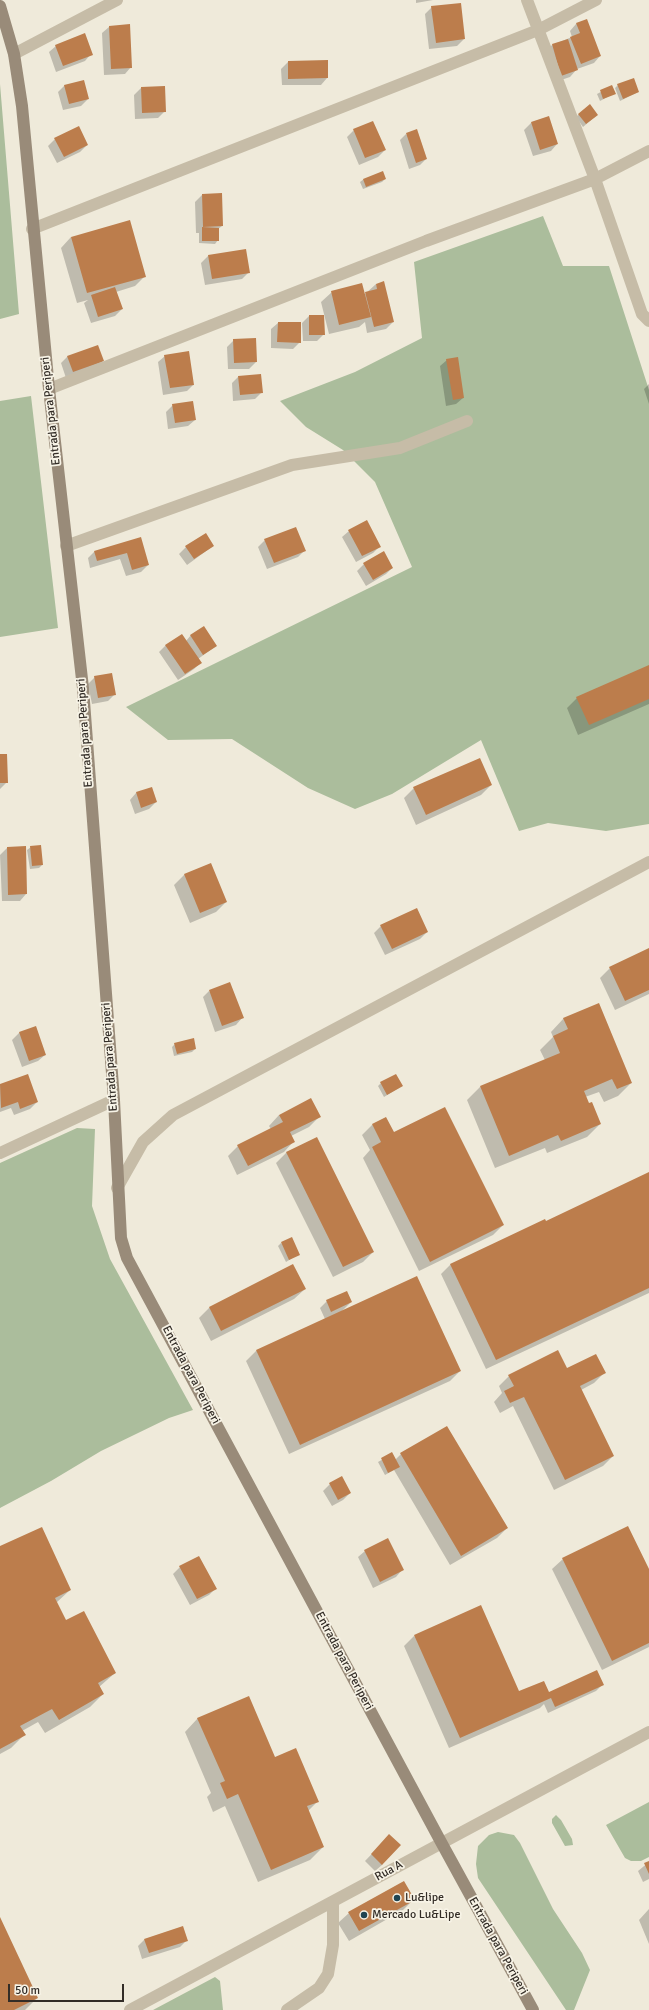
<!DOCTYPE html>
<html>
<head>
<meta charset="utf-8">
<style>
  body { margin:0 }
  #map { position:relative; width:649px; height:2010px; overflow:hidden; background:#efeada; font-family:Signika,sans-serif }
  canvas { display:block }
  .scale { position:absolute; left:8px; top:1984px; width:116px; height:18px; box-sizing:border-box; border:2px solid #332d27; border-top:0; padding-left:5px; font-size:12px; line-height:14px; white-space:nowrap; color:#332d27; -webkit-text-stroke:3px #f7f3e6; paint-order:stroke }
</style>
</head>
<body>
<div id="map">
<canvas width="649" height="2010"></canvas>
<div class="scale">50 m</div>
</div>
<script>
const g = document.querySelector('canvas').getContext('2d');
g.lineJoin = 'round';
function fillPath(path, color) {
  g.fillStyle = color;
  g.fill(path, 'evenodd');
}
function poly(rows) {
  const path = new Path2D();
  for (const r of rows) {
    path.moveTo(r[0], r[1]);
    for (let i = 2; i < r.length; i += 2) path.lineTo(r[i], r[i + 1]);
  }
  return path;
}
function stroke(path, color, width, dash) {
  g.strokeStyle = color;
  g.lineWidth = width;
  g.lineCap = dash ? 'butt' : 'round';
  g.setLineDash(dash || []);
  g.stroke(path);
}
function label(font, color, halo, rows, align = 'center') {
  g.font = font + ' Signika,sans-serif';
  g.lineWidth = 3.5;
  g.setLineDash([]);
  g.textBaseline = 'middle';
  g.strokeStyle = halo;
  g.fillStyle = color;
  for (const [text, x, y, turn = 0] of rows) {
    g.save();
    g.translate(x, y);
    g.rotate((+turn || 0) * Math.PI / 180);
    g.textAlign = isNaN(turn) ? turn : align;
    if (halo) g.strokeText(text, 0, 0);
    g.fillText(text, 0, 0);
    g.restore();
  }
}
const green = poly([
  [0,84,19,314,0,319],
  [543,216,563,266,609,266,649,390,649,824,606,831,548,823,519,831,481,740,392,794,355,809,308,788,232,739,168,740,126,707,412,567,375,482,343,450,306,427,280,401,355,372,422,338,414,262],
  [31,396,58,628,0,637,0,401],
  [77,1128,95,1129,92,1206,110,1259,193,1410,169,1418,101,1451,51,1481,0,1508,0,1163],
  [649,1802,649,1857,641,1861,631,1861,625,1858,606,1825],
  [556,1815,561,1820,572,1839,573,1845,565,1846,552,1823,552,1819],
  [498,1832,514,1835,520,1843,553,1909,582,1953,590,1970,574,2010,566,2010,478,1878,476,1864,478,1846,489,1835],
  [215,1977,220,1981,223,2010,153,2010]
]);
const shadow = poly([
  [416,0,433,0,416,3],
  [432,7,464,39,457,46,429,49,425,14],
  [586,20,600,56,594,63,577,69,570,77,555,82,546,52,552,45,572,37,570,31,576,24],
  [129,26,131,67,125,74,104,75,102,33,109,27],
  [56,46,91,54,85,61,56,72,49,52],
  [327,61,327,78,321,85,282,85,281,69,288,62],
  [65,85,88,99,81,106,63,110,58,92],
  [618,85,638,92,620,101,615,88],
  [612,86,615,93,600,101,597,94],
  [141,88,165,111,158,118,135,119,134,95],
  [579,114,597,115,583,127,576,117],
  [548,117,557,144,551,151,533,156,524,130,531,123],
  [354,130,385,150,378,157,359,165,347,137],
  [406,134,426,159,420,165,409,169,400,140],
  [55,139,87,145,80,152,57,163,48,146],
  [364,179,385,179,382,182,363,189,360,182],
  [202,195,222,226,218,229,218,240,215,244,199,243,199,233,196,233,195,202],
  [71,237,145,276,135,286,116,292,122,309,115,316,91,323,84,303,88,300,77,303,61,248],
  [245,250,249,272,242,279,205,285,201,263,208,256],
  [376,284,393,322,386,329,367,333,365,322,359,327,329,334,321,302,332,292,364,295],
  [309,316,323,316,324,334,317,341,303,341,302,323],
  [278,323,300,342,293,349,271,348,271,329],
  [234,340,256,362,249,369,228,369,227,347],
  [165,356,193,385,187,391,163,395,158,362],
  [67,357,103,361,96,367,66,378,61,363],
  [447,360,463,398,456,404,446,406,440,366],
  [238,377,262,392,255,399,233,401,232,383],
  [649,384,649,404,644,389],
  [173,405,195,420,188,426,168,429,166,412],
  [349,531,380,546,373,553,356,562,342,537],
  [140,538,148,565,141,572,126,576,120,559,90,568,88,558,94,552],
  [265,540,304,551,298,557,267,569,258,547],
  [213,546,187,565,179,554,186,547],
  [383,553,392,568,386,574,366,586,357,571,364,564],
  [191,635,216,646,198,659,200,663,194,669,178,680,159,652,166,645,186,641],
  [649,666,649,704,578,735,567,708,577,698],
  [95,677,115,694,108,701,92,704,88,684],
  [0,755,7,782,0,789],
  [491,785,481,795,416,825,404,798,414,788],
  [151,788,156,802,149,809,135,814,130,800,136,793],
  [31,847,42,865,39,868,30,869,27,850],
  [7,848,26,894,20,901,2,901,0,855],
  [210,864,226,902,216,912,190,923,174,885,184,875],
  [381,926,427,932,420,939,385,955,374,933],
  [649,950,649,994,615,1010,600,978,610,968],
  [209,991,242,1018,236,1025,215,1032,203,997],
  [564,1018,631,1083,618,1096,604,1102,599,1092,585,1097,600,1124,587,1137,547,1153,545,1148,495,1168,467,1100,480,1087,545,1060,540,1050,553,1037,551,1032],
  [35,1027,45,1055,38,1061,22,1067,12,1040,19,1033],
  [175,1044,195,1049,192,1052,174,1056,172,1047],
  [27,1076,37,1102,30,1109,14,1115,11,1108,0,1112,0,1085],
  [381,1083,402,1086,384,1097,378,1086],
  [279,1115,319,1117,309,1127,291,1136,294,1141,284,1152,237,1175,228,1156,238,1146,271,1129,269,1126],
  [385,1118,393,1134,503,1225,493,1235,419,1271,363,1158,370,1150,362,1135,372,1125],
  [316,1138,373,1252,363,1262,333,1277,276,1163,286,1153],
  [649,1174,649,1293,486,1369,441,1274,451,1264,545,1223],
  [281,1243,299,1254,286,1262,278,1246],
  [305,1289,294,1299,211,1341,199,1318,209,1308],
  [327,1301,351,1302,341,1312,460,1371,450,1381,289,1454,246,1361,256,1351,325,1319,320,1308],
  [566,1369,604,1373,594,1383,581,1390,613,1456,603,1466,554,1490,513,1406,500,1413,494,1402,502,1393,499,1386,509,1376],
  [392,1454,395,1460,401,1454,507,1528,497,1538,450,1565,394,1470,385,1475,378,1462],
  [330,1484,350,1493,343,1500,332,1506,323,1491],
  [0,1547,70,1590,56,1603,66,1621,115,1673,99,1687,103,1694,90,1707,45,1733,38,1722,22,1731,24,1735,11,1748,0,1754],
  [365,1551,402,1570,396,1577,373,1588,358,1557],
  [198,1557,215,1589,209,1595,190,1605,173,1574,180,1567],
  [563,1559,649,1571,649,1647,602,1670,552,1569],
  [414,1636,519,1693,548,1694,603,1684,596,1691,548,1713,544,1704,540,1708,449,1748,404,1646],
  [198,1718,318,1801,308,1811,323,1847,310,1860,258,1882,225,1806,213,1812,207,1797,211,1793,185,1732],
  [389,1836,382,1865,375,1871,365,1861],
  [649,1862,649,1879,643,1882,638,1871],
  [403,1882,413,1900,403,1910,349,1941,338,1923,349,1913],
  [649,1909,649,1944,639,1920],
  [0,1920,37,1998,25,2010,0,2010],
  [144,1940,187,1940,180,1947,142,1959,138,1946]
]);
const building = poly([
  [461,3,465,39,436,43,431,6],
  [587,19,601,56,581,64,570,37,580,33,576,23],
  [130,24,132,68,111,69,109,26],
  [85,33,93,55,63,66,55,45],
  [568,39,578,70,561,76,552,44],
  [328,60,328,78,288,79,288,61],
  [634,78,639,92,623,99,617,84],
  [84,80,89,99,69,104,64,85],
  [612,85,616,94,603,99,600,90],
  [165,86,166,112,142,113,141,87],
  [590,104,598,115,586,124,578,114],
  [549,116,558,144,540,150,531,122],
  [373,121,386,150,365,158,353,129],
  [79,126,88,145,64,157,54,138],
  [417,129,427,159,416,163,406,133],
  [383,171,386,179,366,187,363,179],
  [222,193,223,226,203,227,202,194],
  [130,220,146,277,87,293,71,237],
  [202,227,219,228,219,241,202,241],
  [246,249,250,273,212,279,208,255],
  [384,281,394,322,374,327,365,292,377,289,376,284],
  [362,283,371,317,339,325,331,291],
  [115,287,123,309,98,317,91,295],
  [309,315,324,315,325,335,309,335],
  [278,322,301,322,301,343,277,342],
  [256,338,257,362,234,363,233,339],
  [98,345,104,361,73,372,67,356],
  [189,351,194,385,170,388,164,355],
  [458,357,464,398,453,400,446,359],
  [261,374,263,393,240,395,238,376],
  [193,401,196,420,175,423,172,404],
  [367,520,381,547,362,556,348,530],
  [296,527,306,551,274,563,264,539],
  [206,533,214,546,194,559,185,546],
  [141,537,149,565,132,570,127,553,97,561,94,551],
  [384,551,393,568,373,580,363,563],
  [204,626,217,646,203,655,190,635],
  [182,634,202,663,185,674,165,645],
  [649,665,649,699,589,725,576,697],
  [112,673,116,695,98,698,94,676],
  [0,754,7,754,8,783,0,783],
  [480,758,492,785,426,815,413,787],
  [152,787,157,802,141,808,136,792],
  [41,845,43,865,32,866,30,846],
  [26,846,27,894,8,895,7,847],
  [211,863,227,902,200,913,184,874],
  [417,908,428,932,392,949,380,925],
  [649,948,649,990,625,1001,609,967],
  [230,982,244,1018,222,1026,209,990],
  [599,1003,632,1083,617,1089,612,1079,584,1091,589,1103,592,1102,601,1124,561,1141,558,1135,509,1156,480,1086,560,1053,553,1036,568,1029,563,1018],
  [36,1026,46,1055,29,1061,19,1032],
  [194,1038,196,1049,177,1054,174,1043],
  [28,1074,38,1102,20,1109,18,1102,1,1108,0,1084],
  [396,1074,403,1086,387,1095,380,1082],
  [311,1098,321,1117,290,1132,295,1142,248,1166,237,1145,283,1122,279,1115],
  [445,1107,504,1225,430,1262,372,1147,381,1142,372,1124,386,1117,394,1132],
  [317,1137,374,1252,343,1267,286,1152],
  [649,1172,649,1288,496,1360,450,1264,545,1219,546,1221],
  [292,1237,300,1255,289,1260,281,1242],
  [293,1264,306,1289,221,1331,209,1307],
  [417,1276,461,1371,300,1445,256,1350],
  [347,1291,352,1302,331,1312,326,1300],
  [558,1350,567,1368,596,1354,606,1373,580,1386,614,1456,565,1480,524,1397,510,1403,504,1391,514,1386,508,1375],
  [447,1426,508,1528,461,1556,400,1453],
  [392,1452,400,1467,388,1473,381,1458],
  [342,1476,351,1493,338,1500,329,1483],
  [628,1526,649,1569,649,1643,612,1661,562,1558],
  [42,1527,71,1590,55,1598,66,1620,84,1611,116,1673,98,1683,104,1694,59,1720,52,1709,20,1726,26,1735,0,1749,0,1546],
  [388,1538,404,1570,380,1582,364,1550],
  [199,1556,217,1589,197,1599,179,1566],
  [481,1605,519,1691,544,1681,549,1692,597,1670,604,1685,555,1707,551,1698,460,1738,414,1635],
  [249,1696,275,1757,296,1748,319,1802,307,1806,324,1847,271,1870,238,1794,227,1799,220,1783,225,1781,197,1718],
  [389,1834,401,1845,382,1865,371,1854],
  [649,1861,649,1874,644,1863],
  [404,1881,415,1900,359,1931,348,1912],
  [0,1917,38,1998,14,2010,0,2010],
  [183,1926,188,1941,149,1953,144,1939]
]);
const street = poly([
  [527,0,595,179,642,314,649,321],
  [14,54,117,0],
  [32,229,538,30,596,0],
  [49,389,426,241,595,179,649,151],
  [66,546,292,465,400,448,467,421],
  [0,1153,114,1100],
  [117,1188,143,1142,173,1115,649,862],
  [130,2010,649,1732],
  [287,2010,319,1988,328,1974,333,1945,333,1902]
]);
const secondary = poly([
  [0,6,14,54,22,106,49,389,83,688,114,1100,121,1238,127,1258,441,1842,533,2010]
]);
const markers = [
  [397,1898,4,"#204451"],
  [364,1915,4,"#204451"]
];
const streetNames = [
  ["Entrada para Periperi",51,411,-96],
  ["Entrada para Periperi",85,733,-94],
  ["Entrada para Periperi",110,1057,-94],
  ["Entrada para Periperi",191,1375,62],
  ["Entrada para Periperi",344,1661,62],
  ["Rua A",389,1871,-29],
  ["Entrada para Periperi",498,1946,61]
];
const poiNames = [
  ["Lu&lipe",405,1898],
  ["Mercado Lu&Lipe",372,1915]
];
fillPath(green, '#abbd9c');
fillPath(shadow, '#0003');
fillPath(building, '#bc7d4c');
stroke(street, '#c6bca7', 12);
stroke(secondary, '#998b79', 12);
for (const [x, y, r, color] of markers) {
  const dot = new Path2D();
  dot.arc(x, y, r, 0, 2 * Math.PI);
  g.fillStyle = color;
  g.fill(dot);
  stroke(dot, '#f7f3e6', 1.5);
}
label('12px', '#332d27', '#f7f3e6', streetNames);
label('12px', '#332d27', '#f7f3e6', poiNames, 'left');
</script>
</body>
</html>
